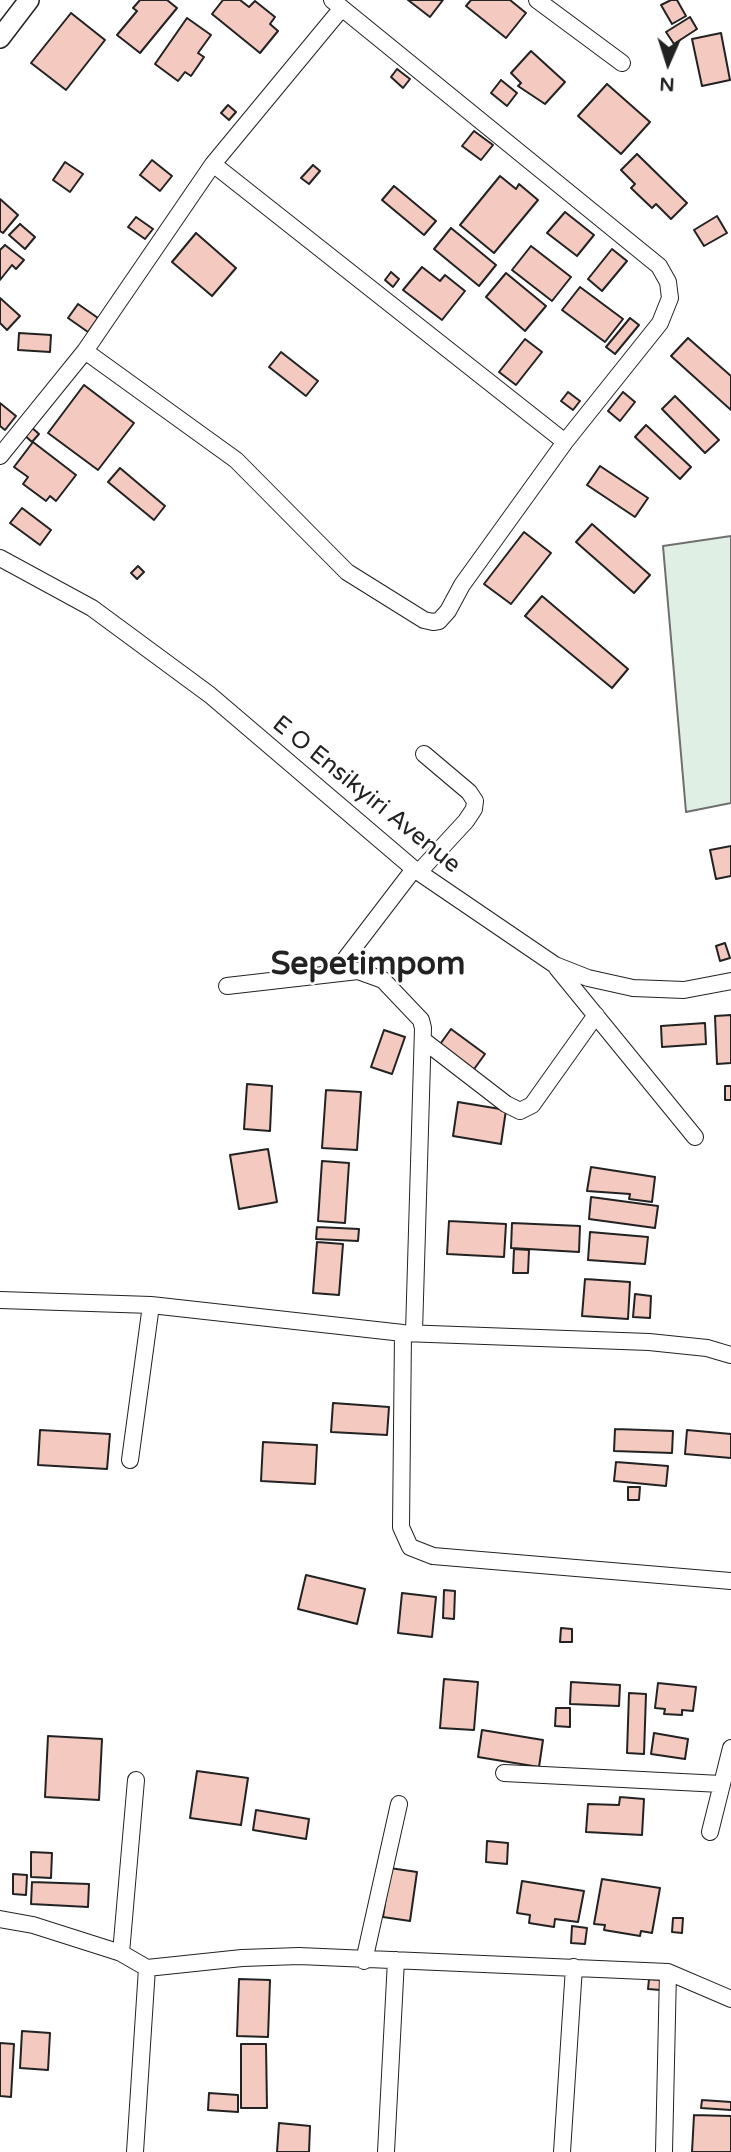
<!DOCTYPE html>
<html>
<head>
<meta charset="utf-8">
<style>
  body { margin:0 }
  #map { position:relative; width:731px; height:2152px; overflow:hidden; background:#fff; font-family:"Varela Round",sans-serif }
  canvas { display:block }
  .north { position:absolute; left:633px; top:28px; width:70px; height:70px; -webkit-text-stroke:5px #fff; paint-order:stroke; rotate:183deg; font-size:19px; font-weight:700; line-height:28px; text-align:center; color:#222 }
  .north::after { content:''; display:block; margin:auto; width:24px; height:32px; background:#222; clip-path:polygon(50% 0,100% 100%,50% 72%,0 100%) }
</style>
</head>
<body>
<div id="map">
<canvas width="731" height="2152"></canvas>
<div class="north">N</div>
</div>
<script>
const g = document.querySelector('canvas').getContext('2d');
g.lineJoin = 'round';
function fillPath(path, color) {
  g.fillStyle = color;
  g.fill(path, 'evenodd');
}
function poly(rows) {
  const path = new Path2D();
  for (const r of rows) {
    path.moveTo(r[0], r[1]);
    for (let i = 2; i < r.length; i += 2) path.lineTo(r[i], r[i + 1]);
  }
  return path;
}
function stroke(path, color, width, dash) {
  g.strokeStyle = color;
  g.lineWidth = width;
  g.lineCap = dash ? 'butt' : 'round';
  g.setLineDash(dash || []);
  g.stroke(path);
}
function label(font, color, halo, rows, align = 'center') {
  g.font = font + ' "Varela Round",sans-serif';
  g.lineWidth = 5;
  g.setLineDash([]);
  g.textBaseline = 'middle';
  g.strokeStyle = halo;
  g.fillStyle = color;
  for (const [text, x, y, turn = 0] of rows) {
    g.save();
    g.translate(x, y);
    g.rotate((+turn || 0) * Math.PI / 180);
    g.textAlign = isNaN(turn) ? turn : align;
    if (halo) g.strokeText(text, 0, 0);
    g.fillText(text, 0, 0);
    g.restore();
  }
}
const green = poly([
  [731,536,731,803,686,812,663,546,731,536]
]);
const building = poly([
  [140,0,167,0,177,8,140,53,117,35,137,11,133,8,140,0],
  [223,0,240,0,249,7,255,1,275,17,270,24,278,31,260,53,212,14,223,0],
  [408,0,443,0,430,17,408,0],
  [471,0,510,0,526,13,506,38,466,6,471,0],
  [671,0,677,0,686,16,672,24,661,5,671,0],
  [71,13,105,40,66,90,31,63,71,13],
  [690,17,697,29,674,44,666,32,690,17],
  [187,18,211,35,198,53,204,57,191,76,185,72,178,81,155,64,187,18],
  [721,33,730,80,702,86,692,39,721,33],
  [531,51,565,82,545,104,518,86,521,83,511,73,531,51],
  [397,69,410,79,403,88,391,77,397,69],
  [501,80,517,93,507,106,491,93,501,80],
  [607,84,650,122,621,154,578,116,607,84],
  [228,105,236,112,229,120,221,113,228,105],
  [474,131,493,145,481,160,462,146,474,131],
  [637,154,687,203,671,219,656,204,652,208,631,188,635,184,621,170,637,154],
  [152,160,172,176,160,191,140,175,152,160],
  [65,162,83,174,70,192,53,180,65,162],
  [313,165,320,171,309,184,301,178,313,165],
  [500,176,516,189,519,184,538,200,494,253,460,225,500,176],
  [394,186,436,221,424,235,382,200,394,186],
  [0,199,18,215,3,233,0,231,0,199],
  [565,212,594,235,577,256,547,233,565,212],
  [717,216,727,233,704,246,694,230,717,216],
  [136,217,153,229,145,239,128,227,136,217],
  [20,224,35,237,25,249,9,235,20,224],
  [451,228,496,265,479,286,434,249,451,228],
  [196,233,236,268,212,296,172,262,196,233],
  [5,245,24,260,16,269,12,265,0,280,0,250,5,245],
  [531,246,571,277,552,301,512,270,531,246],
  [612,249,627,261,602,291,588,279,612,249],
  [422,267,440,281,445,275,465,291,442,320,403,290,422,267],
  [391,272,399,279,393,287,385,280,391,272],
  [506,273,546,306,525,331,486,297,506,273],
  [580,287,623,319,605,342,562,310,580,287],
  [0,298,20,316,7,330,0,323,0,298],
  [78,304,98,318,88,332,68,318,78,304],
  [630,318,639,325,615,354,606,347,630,318],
  [19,333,51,335,50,352,18,350,19,333],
  [688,338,731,376,731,410,671,356,688,338],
  [525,339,542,352,516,385,499,372,525,339],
  [281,352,318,381,306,396,269,367,281,352],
  [84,385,134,423,98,470,48,433,84,385],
  [568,392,580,401,573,410,561,401,568,392],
  [623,392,635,402,620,421,608,411,623,392],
  [675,396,719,440,705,453,662,409,675,396],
  [0,403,16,416,5,430,0,426,0,403],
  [646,425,691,467,680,479,635,437,646,425],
  [30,426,39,434,32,442,23,434,30,426],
  [33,442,76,475,56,501,50,496,46,501,23,484,28,477,14,467,33,442],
  [600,466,648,498,635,517,587,485,600,466],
  [120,468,165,506,154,520,108,482,120,468],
  [22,508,51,530,40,545,10,523,22,508],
  [592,524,650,575,634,593,576,542,592,524],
  [524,532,551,553,511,604,484,584,524,532],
  [138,566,144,572,137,579,131,573,138,566],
  [542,596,628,669,612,688,525,616,542,596],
  [731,846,731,876,716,879,710,850,731,846],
  [725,943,730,958,720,961,716,946,725,943],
  [731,1015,731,1063,717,1064,715,1016,731,1015],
  [705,1023,706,1044,662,1047,661,1026,705,1023],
  [451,1029,485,1054,472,1072,438,1047,451,1029],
  [384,1030,405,1037,392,1074,371,1067,384,1030],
  [247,1084,272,1086,270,1131,244,1129,247,1084],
  [725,1086,731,1086,731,1100,725,1100,725,1086],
  [326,1090,361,1092,357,1150,322,1148,326,1090],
  [458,1102,506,1110,501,1144,453,1136,458,1102],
  [268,1149,277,1202,239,1209,230,1155,268,1149],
  [322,1161,349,1163,345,1223,318,1221,322,1161],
  [591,1167,655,1177,652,1202,629,1199,630,1194,587,1191,591,1167],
  [591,1197,658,1206,655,1228,589,1219,591,1197],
  [449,1221,506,1224,504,1257,447,1254,449,1221],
  [512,1223,580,1226,579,1252,511,1248,512,1223],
  [317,1227,359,1229,358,1241,316,1239,317,1227],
  [590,1232,648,1237,645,1264,588,1260,590,1232],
  [317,1242,343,1244,339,1295,313,1293,317,1242],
  [514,1249,529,1250,528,1273,513,1273,514,1249],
  [585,1279,630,1282,628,1319,582,1316,585,1279],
  [635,1294,651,1296,650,1318,633,1317,635,1294],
  [333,1403,389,1407,387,1435,331,1432,333,1403],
  [615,1429,673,1431,672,1453,614,1451,615,1429],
  [40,1430,110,1434,107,1469,38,1465,40,1430],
  [687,1430,731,1434,731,1458,685,1454,687,1430],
  [263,1442,317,1445,315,1484,261,1481,263,1442],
  [616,1462,668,1466,666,1486,614,1481,616,1462],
  [628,1487,640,1487,639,1500,628,1500,628,1487],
  [306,1575,365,1589,357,1624,298,1609,306,1575],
  [444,1590,455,1591,454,1619,443,1618,444,1590],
  [402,1593,436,1597,432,1637,398,1633,402,1593],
  [561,1628,572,1629,572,1642,560,1642,561,1628],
  [444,1679,478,1682,474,1730,440,1728,444,1679],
  [571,1682,620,1685,619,1706,570,1704,571,1682],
  [658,1683,696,1687,693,1711,682,1710,682,1715,664,1714,665,1709,655,1708,658,1683],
  [629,1693,646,1694,644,1754,627,1753,629,1693],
  [556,1708,570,1708,570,1727,555,1726,556,1708],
  [482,1730,543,1740,539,1767,478,1757,482,1730],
  [654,1733,688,1739,685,1759,651,1754,654,1733],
  [48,1736,102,1739,99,1800,45,1797,48,1736],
  [197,1771,248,1778,241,1825,190,1818,197,1771],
  [620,1797,644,1799,642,1835,586,1832,588,1804,619,1805,620,1797],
  [256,1810,309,1819,306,1839,253,1830,256,1810],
  [487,1841,508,1843,507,1864,486,1862,487,1841],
  [31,1852,52,1853,51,1878,31,1877,31,1852],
  [390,1868,417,1872,410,1921,383,1917,390,1868],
  [13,1874,27,1875,26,1895,13,1894,13,1874],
  [602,1879,660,1888,652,1933,641,1931,640,1936,604,1930,605,1925,594,1924,602,1879],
  [522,1881,584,1891,578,1922,555,1919,554,1927,529,1923,530,1915,517,1913,522,1881],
  [32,1882,89,1884,88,1907,31,1904,32,1882],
  [673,1918,683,1918,682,1933,672,1932,673,1918],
  [572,1926,587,1928,585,1944,571,1943,572,1926],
  [239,1979,270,1980,268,2037,237,2036,239,1979],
  [649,1979,662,1980,661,1990,648,1989,649,1979],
  [22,2031,50,2033,48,2070,20,2068,22,2031],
  [0,2043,14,2044,11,2097,0,2096,0,2043],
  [241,2044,266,2044,267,2108,241,2108,241,2044],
  [209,2093,238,2095,238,2112,208,2110,209,2093],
  [702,2100,731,2102,731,2110,701,2108,702,2100],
  [694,2115,731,2116,731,2152,692,2152,694,2115],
  [279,2123,310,2126,309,2152,277,2152,279,2123]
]);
const minor = poly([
  [537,0,622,63],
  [213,164,565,442],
  [85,351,236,460,347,572,424,620,433,622,439,621,448,611,462,585,565,442,660,323,670,298,668,282,659,266,332,0],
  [0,456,85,351,213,164,342,8],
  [0,558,92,608,210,695,414,869,555,965,588,978,633,988,684,990,731,981],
  [419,872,466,821,474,809,475,801,469,792,424,754],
  [557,968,695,1137],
  [336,971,414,869],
  [227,986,358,971,383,980,421,1020,423,1028,414,1332],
  [423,1040,506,1104,520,1111,532,1105,596,1015],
  [0,1300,151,1305,403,1333,649,1342,707,1348,731,1355],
  [403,1333,401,1527,410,1547,433,1556,731,1581],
  [130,1460,151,1305],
  [504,1773,721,1784],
  [710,1832,731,1748],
  [0,1919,33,1925,121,1953,147,1968,242,1958,299,1956,668,1972,731,1999],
  [121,1953,136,1780],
  [364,1961,399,1804],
  [135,2152,147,1968],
  [386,2152,396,1960],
  [562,2152,574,1967],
  [664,2152,668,1972]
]);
const tertiary = poly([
  [0,38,29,0]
]);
const streetNames = [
  ["E O Ensikyiri Avenue",366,795,39]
];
const districtNames = [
  ["Sepetimpom",368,966]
];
fillPath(green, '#e0efe3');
stroke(green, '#6f6f6f', 2);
fillPath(building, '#f3c9c0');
stroke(building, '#222', 2);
stroke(minor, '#222', 18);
stroke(tertiary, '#222', 22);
stroke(minor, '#fff', 16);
stroke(tertiary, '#fff', 19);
label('24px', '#222', '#fff', streetNames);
label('bold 32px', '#222', '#fff', districtNames);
</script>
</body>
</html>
